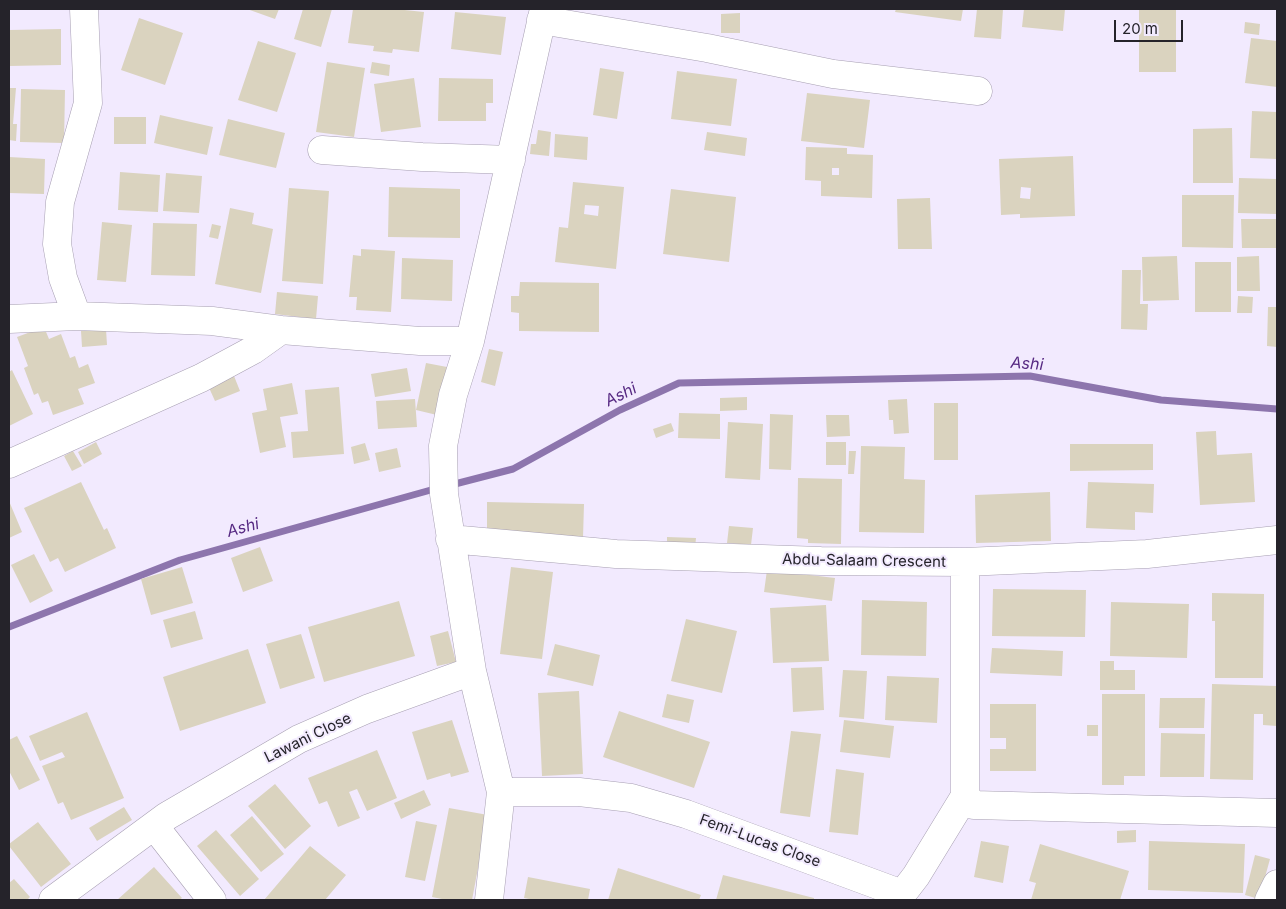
<!DOCTYPE html>
<html>
<head>
<meta charset="utf-8">
<style>
  body { margin:0 }
  #map { position:relative; width:1286px; height:909px; overflow:hidden; background:#f2eafe; font-family:Inter,sans-serif }
  canvas { display:block }
  .frame { position:absolute; inset:0; border:10px solid #25232a; pointer-events:none }
  .scale { position:absolute; left:1114px; top:20px; width:69px; height:22px; box-sizing:border-box; border:2px solid #25232a; border-top:0; padding-left:6px; font-size:15px; line-height:18px; white-space:nowrap; color:#25232a; -webkit-text-stroke:4px #f2eafe; paint-order:stroke }
</style>
</head>
<body>
<div id="map">
<canvas width="1286" height="909"></canvas>
<div class="frame"></div>
<div class="scale">20 m</div>
</div>
<script>
const g = document.querySelector('canvas').getContext('2d');
g.lineJoin = 'round';
function poly(rows) {
  const path = new Path2D();
  for (const r of rows) {
    path.moveTo(r[0], r[1]);
    for (let i = 2; i < r.length; i += 2) path.lineTo(r[i], r[i + 1]);
  }
  return path;
}
function stroke(path, color, width, dash) {
  g.strokeStyle = color;
  g.lineWidth = width;
  g.lineCap = dash ? 'butt' : 'round';
  g.setLineDash(dash || []);
  g.stroke(path);
}
function fillPath(path, color) {
  g.fillStyle = color;
  g.fill(path, 'evenodd');
}
function label(font, color, halo, rows, align = 'center') {
  g.font = font + ' Inter,sans-serif';
  g.lineWidth = 4;
  g.setLineDash([]);
  g.textBaseline = 'middle';
  g.strokeStyle = halo;
  g.fillStyle = color;
  for (const [text, x, y, turn = 0] of rows) {
    g.save();
    g.translate(x, y);
    g.rotate((+turn || 0) * Math.PI / 180);
    g.textAlign = isNaN(turn) ? turn : align;
    if (halo) g.strokeText(text, 0, 0);
    g.fillText(text, 0, 0);
    g.restore();
  }
}
const stream = poly([
  [451,485,513,469,620,410,679,383,1030,376,1161,400,1277,409],
  [9,627,180,560,438,488]
]);
const building = poly([
  [247,9,279,9,275,19],
  [303,9,332,9,321,47,294,39],
  [353,9,395,9,424,12,419,52,393,49,392,53,373,51,374,46,348,43],
  [896,9,963,9,961,21,895,12],
  [977,9,1003,9,1001,39,974,37],
  [1024,9,1065,9,1063,31,1022,27],
  [1139,9,1176,9,1176,72,1139,72],
  [455,12,506,17,501,55,451,49],
  [740,13,740,33,721,33,721,14],
  [139,18,183,33,165,85,121,70],
  [1245,22,1260,24,1259,35,1244,33],
  [61,29,61,65,9,66,9,30],
  [1251,38,1277,41,1277,87,1245,83],
  [258,41,296,53,277,112,238,100],
  [327,62,365,68,354,137,316,132],
  [372,62,390,65,389,76,370,73],
  [600,68,624,72,617,119,593,115],
  [677,71,737,79,731,126,671,119],
  [414,78,421,127,381,132,374,84],
  [439,78,493,79,493,103,486,103,486,121,438,121],
  [9,88,16,88,13,124,17,124,16,141,9,140],
  [21,89,65,90,64,143,20,142],
  [807,93,870,100,864,148,801,141],
  [1252,111,1277,112,1277,159,1250,158],
  [160,115,213,127,207,155,154,143],
  [114,117,146,117,146,144,114,144],
  [228,119,285,133,276,168,219,155],
  [1232,128,1233,183,1193,183,1193,129],
  [538,130,551,132,549,156,530,154,531,144,536,144],
  [707,132,747,138,745,156,704,150],
  [555,134,588,137,587,160,554,157],
  [806,147,847,148,847,154,873,155,872,198,821,196,821,181,805,180],
  [832,168,839,168,839,175,832,175],
  [1073,156,1075,216,1020,218,1020,214,1001,215,999,159],
  [1021,187,1031,188,1030,199,1020,198],
  [9,157,45,159,44,194,9,193],
  [120,172,160,175,158,212,118,210],
  [166,173,202,176,199,213,163,211],
  [1239,178,1277,179,1277,214,1238,213],
  [573,182,624,187,616,269,555,262,559,227,568,228],
  [585,205,599,206,598,216,584,214],
  [389,187,460,189,460,238,388,237],
  [289,188,329,191,323,284,282,281],
  [671,189,736,197,729,262,663,254],
  [1182,195,1234,195,1233,248,1182,247],
  [930,198,932,249,898,249,897,199],
  [230,208,254,213,252,224,273,229,261,293,215,284],
  [1241,219,1277,219,1277,248,1242,248],
  [102,222,132,225,126,282,97,280],
  [153,223,197,224,195,276,151,275],
  [212,224,221,226,218,239,209,237],
  [361,249,395,251,391,312,356,310,357,297,349,297,353,255,361,256],
  [1177,256,1179,300,1143,301,1142,257],
  [1259,256,1260,291,1237,291,1237,257],
  [402,258,453,260,452,301,401,299],
  [1195,262,1231,262,1231,312,1195,312],
  [1122,270,1141,270,1140,304,1148,304,1147,330,1121,329],
  [520,282,599,283,599,332,519,331,519,313,511,312,511,296,519,296],
  [277,292,318,296,316,319,275,314],
  [1238,296,1253,297,1252,313,1237,313],
  [1268,307,1277,307,1277,347,1267,346],
  [44,327,49,339,61,334,70,358,75,356,79,368,88,364,95,383,78,389,84,404,53,415,48,401,42,403,38,393,34,395,24,368,28,366,17,337],
  [106,329,107,345,82,347,81,331],
  [489,349,503,352,495,386,481,382],
  [426,363,447,367,437,415,416,410],
  [407,368,411,391,375,397,371,374],
  [12,370,33,414,9,426,9,372],
  [232,371,240,391,215,401,206,381],
  [292,383,298,414,280,417,286,447,260,453,252,413,267,410,263,389],
  [339,387,344,454,293,458,291,432,308,431,305,390],
  [747,397,747,410,720,411,720,398],
  [415,399,417,427,378,429,376,401],
  [907,399,909,433,894,434,893,420,889,420,888,400],
  [934,403,958,403,958,460,934,460],
  [679,413,720,414,720,439,678,438],
  [770,414,793,415,791,470,769,469],
  [826,415,849,415,850,436,827,437],
  [728,422,763,424,760,480,725,478],
  [671,423,674,431,656,438,653,429],
  [1216,431,1217,455,1252,453,1255,502,1200,505,1196,432],
  [96,442,102,454,84,464,78,452],
  [826,442,846,442,846,465,826,465],
  [365,443,370,460,354,464,351,447],
  [1070,444,1153,444,1153,470,1070,471],
  [861,446,905,447,904,479,925,480,924,533,859,532],
  [397,448,401,467,379,472,375,453],
  [73,451,82,466,72,471,64,456],
  [849,451,856,451,854,474,848,474],
  [798,478,842,479,841,544,808,543,808,539,797,538],
  [81,482,104,530,107,528,116,548,65,572,58,558,50,562,24,508],
  [1088,482,1154,484,1153,513,1135,512,1135,530,1086,528],
  [1050,492,1051,541,976,543,975,495],
  [9,501,22,532,9,538],
  [487,502,584,504,583,538,487,536],
  [729,526,753,528,751,545,727,543],
  [667,537,696,538,695,548,667,547],
  [260,547,273,581,243,592,231,558],
  [34,554,53,591,30,603,11,565],
  [182,567,193,603,151,615,141,579],
  [511,567,553,572,542,659,500,654],
  [767,570,835,578,832,601,764,592],
  [993,589,1086,590,1085,637,992,636],
  [1212,593,1264,594,1263,678,1215,678,1215,621,1212,621],
  [862,600,927,602,926,656,861,655],
  [399,601,415,656,324,682,308,627],
  [1111,602,1189,604,1187,658,1110,656],
  [826,605,829,661,773,663,770,608],
  [195,611,203,639,171,648,163,620],
  [686,619,737,631,722,693,671,681],
  [448,631,456,662,437,666,430,636],
  [301,634,315,678,280,689,266,644],
  [555,644,600,655,593,686,547,675],
  [992,648,1063,651,1062,676,990,673],
  [248,649,266,703,180,731,163,677],
  [1100,661,1114,661,1114,670,1135,670,1135,690,1100,690],
  [822,667,824,710,793,712,791,668],
  [843,670,867,671,864,719,839,717],
  [887,676,939,678,937,723,885,720],
  [1212,684,1277,686,1277,726,1263,725,1263,714,1254,714,1253,780,1210,779],
  [579,691,583,774,542,776,538,693],
  [667,694,694,700,689,723,662,717],
  [1102,694,1145,694,1145,776,1124,776,1124,785,1102,785],
  [1160,698,1205,698,1204,728,1159,728],
  [990,704,1036,704,1036,771,990,771,990,749,1006,749,1006,738,990,738],
  [619,711,710,742,694,788,603,757],
  [87,712,124,798,71,820,63,802,58,804,42,766,65,757,62,752,40,761,29,736],
  [452,720,469,772,451,777,450,773,427,780,412,732],
  [844,720,894,726,890,758,840,752],
  [1087,725,1098,725,1098,736,1087,736],
  [791,731,821,734,810,817,780,813],
  [1161,733,1205,734,1204,777,1160,777],
  [17,736,40,780,19,790,9,771,9,740],
  [377,750,397,798,367,811,357,789,349,792,360,818,338,827,327,801,319,804,308,778],
  [836,769,864,773,858,835,829,832],
  [275,784,311,826,285,849,248,806],
  [424,790,431,805,401,819,394,803],
  [124,807,132,820,97,841,89,828],
  [449,808,488,815,472,900,447,900,432,897],
  [252,816,284,854,261,872,230,835],
  [416,821,437,825,425,881,405,877],
  [38,822,71,864,41,887,9,846,9,844],
  [216,830,259,879,240,896,197,846],
  [1136,830,1136,842,1117,843,1117,831],
  [981,841,1009,846,1003,883,974,877],
  [1149,841,1245,844,1243,893,1148,890],
  [1040,844,1129,871,1120,900,1031,900,1036,883,1029,881],
  [310,846,346,875,325,900,264,900],
  [1255,855,1270,859,1259,899,1245,895],
  [154,867,182,898,179,900,117,900],
  [618,868,701,895,699,900,608,900],
  [723,875,814,898,814,900,716,900],
  [528,877,590,889,588,900,534,900,524,898],
  [14,879,30,897,27,900,9,900,9,883]
]);
const minor = poly([
  [541,20,707,48,833,74,978,91],
  [322,150,422,157,511,160],
  [77,316,63,278,57,244,60,202,88,103,84,9],
  [9,319,77,316,212,321,281,330,420,341,470,341],
  [9,464,201,378,253,350,281,330],
  [450,539,616,554,821,561,965,562,1147,554,1277,540],
  [965,562,965,796,974,805,1277,813],
  [501,792,579,792,631,798,686,814,894,891,900,892,906,889,916,876,965,796],
  [155,827,212,900],
  [53,900,167,816,299,739,367,709,472,671],
  [489,900,501,792,472,671,444,494,443,446,453,395,470,341,544,9],
  [1269,900,1277,884]
]);
const streetNames = [
  ["Abdu-Salaam Crescent",864,561,1],
  ["Lawani Close",308,738,-26],
  ["Femi-Lucas Close",760,841,20]
];
const waterNames = [
  ["Ashi",1027,364,4],
  ["Ashi",621,395,-26],
  ["Ashi",243,528,-15]
];
stroke(stream, '#8d75ad', 7);
fillPath(building, '#dad3bf');
stroke(minor, '#a79fb2', 29);
stroke(minor, '#fff', 28);
label('15px', '#25232a', '#f2eafe', streetNames);
label('italic 16px', '#572a83', '#f2eafe', waterNames);
</script>
</body>
</html>
